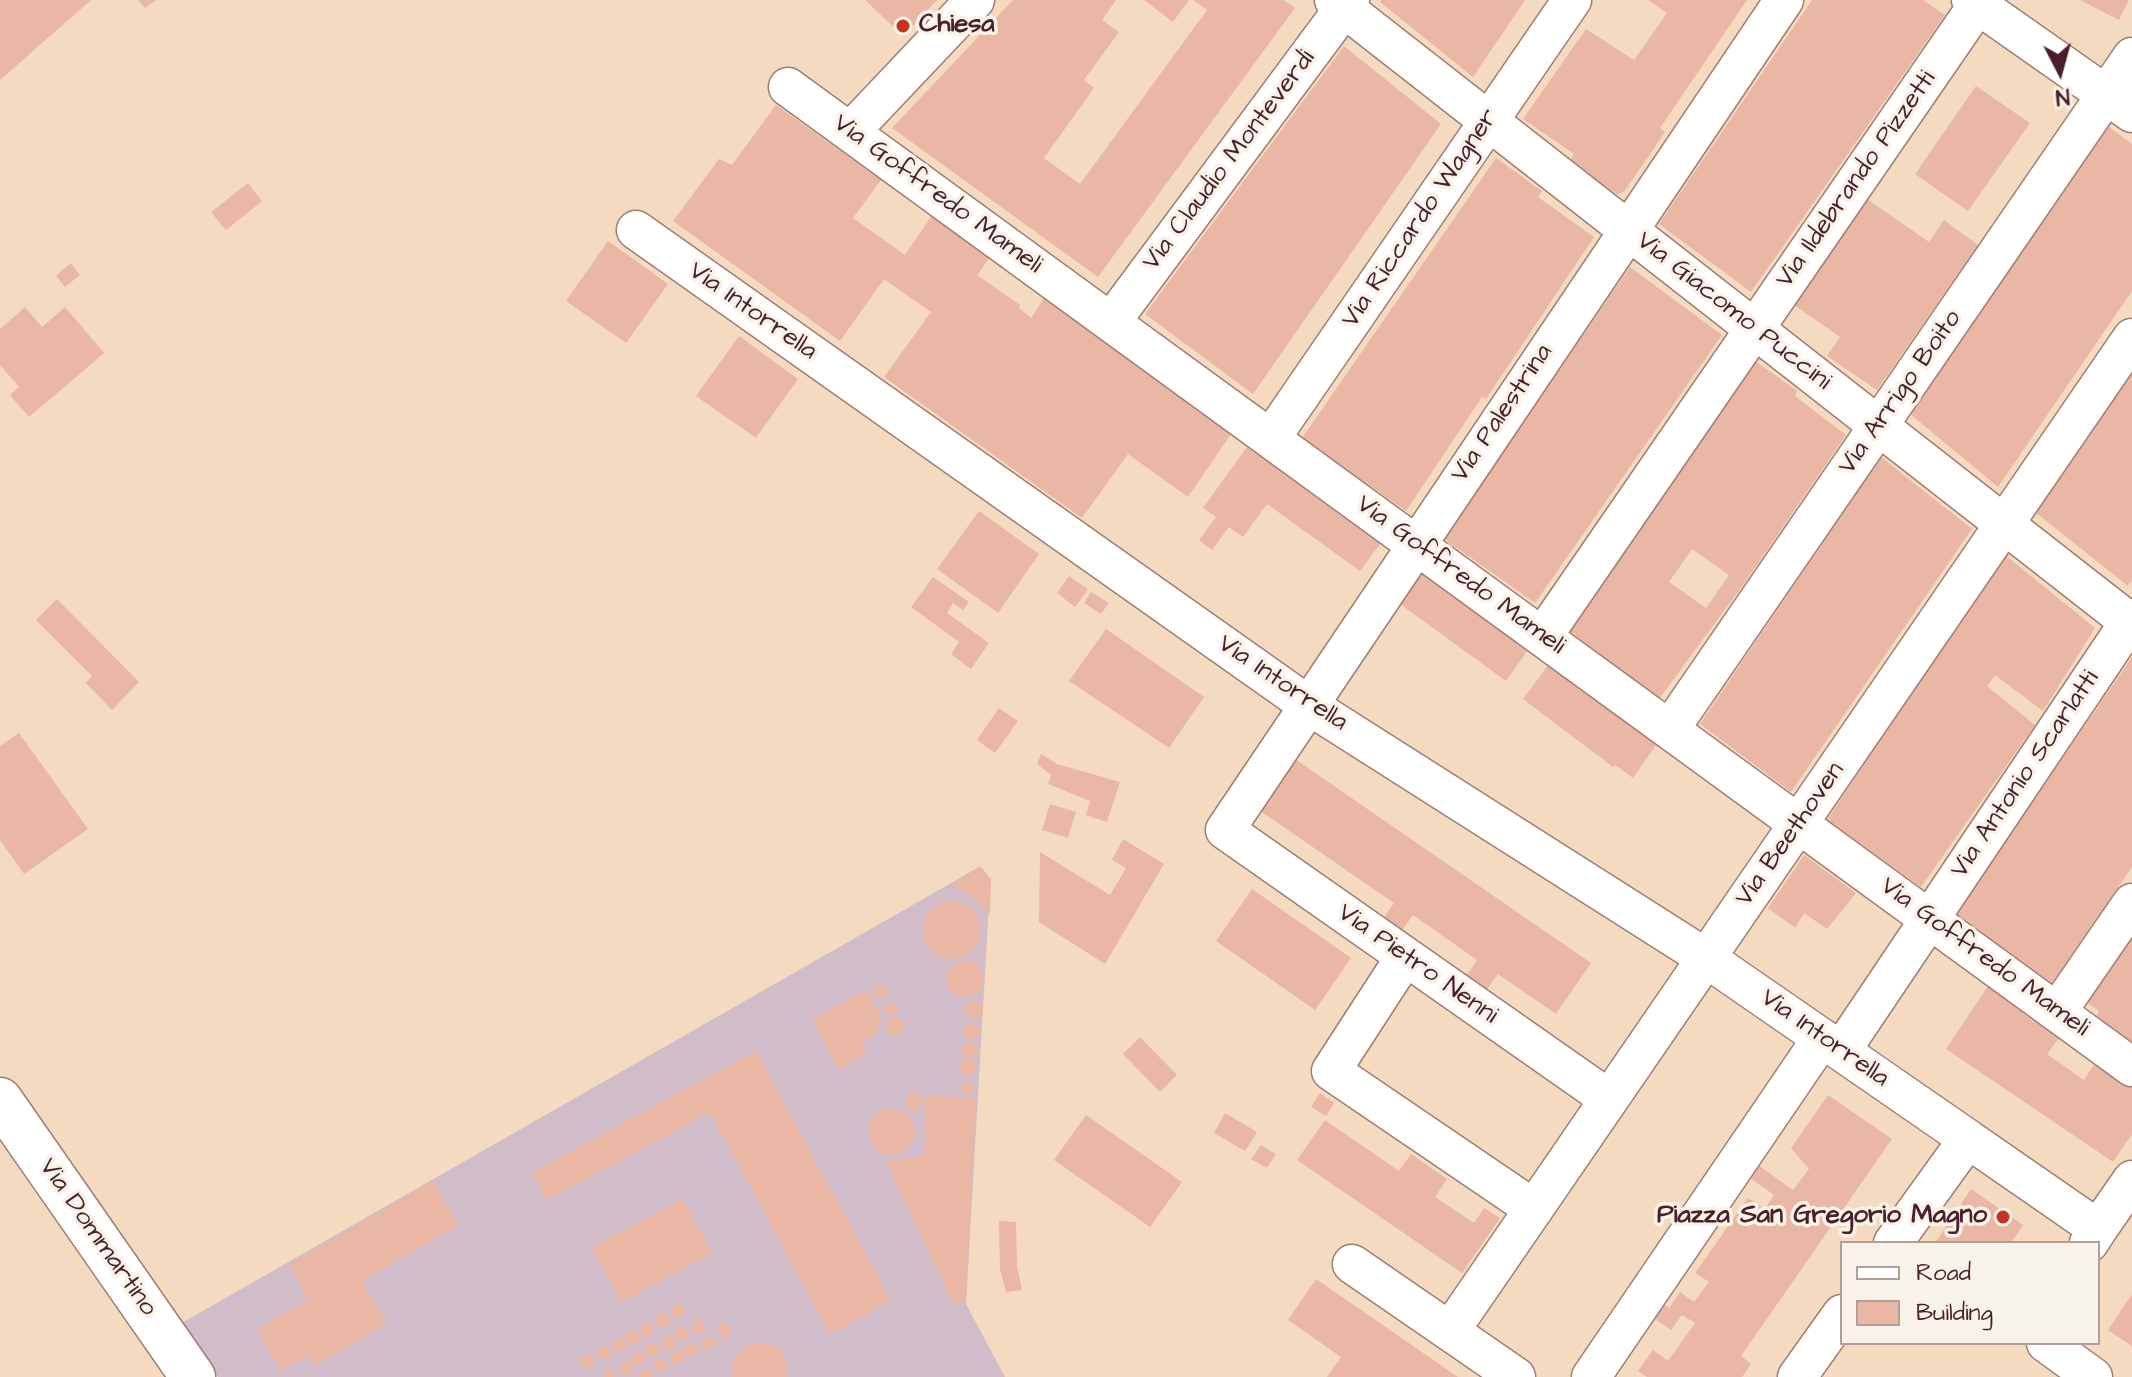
<!DOCTYPE html>
<html>
<head>
<meta charset="utf-8">
<style>
  body { margin:0 }
  #map { position:relative; width:2132px; height:1377px; overflow:hidden; background:#f4dbbf; font-family:"Architects Daughter",sans-serif }
  canvas { display:block }
  .legend { position:absolute; left:1840px; top:1241px; width:260px; height:104px; box-sizing:border-box; background:#f7f3e8; border:2px solid #b29e9c; margin:0; padding:10px 14px; list-style:none; font-size:24px; color:#4a1f2b }
  .legend li { display:flex; align-items:center; gap:16px; height:40px }
  .legend b { width:40px; border:2px solid #b29e9c }
  .north { position:absolute; left:2020px; top:32px; width:80px; height:80px; -webkit-text-stroke:6px #f7f3e8; paint-order:stroke; rotate:174deg; font-size:22px; font-weight:700; line-height:32px; text-align:center; color:#4a1f2b }
  .north::after { content:''; display:block; margin:auto; width:28px; height:36px; background:#4a1f2b; clip-path:polygon(50% 0,100% 100%,50% 72%,0 100%) }
</style>
</head>
<body>
<div id="map">
<canvas width="2132" height="1377"></canvas>
<ul class="legend">
<li><b style="height:10px;background:#fff"></b>Road</li>
<li><b style="height:22px;background:#e9b7a4"></b>Building</li>
</ul>
<div class="north">N</div>
</div>
<script>
const g = document.querySelector('canvas').getContext('2d');
g.lineJoin = 'round';
function fillPath(path, color) {
  g.fillStyle = color;
  g.fill(path, 'evenodd');
}
function poly(rows) {
  const path = new Path2D();
  for (const r of rows) {
    if (r.length === 3) {
      path.moveTo(r[0] + r[2], r[1]);
      path.arc(r[0], r[1], r[2], 0, 2 * Math.PI);
      continue;
    }
    path.moveTo(r[0], r[1]);
    for (let i = 2; i < r.length; i += 2) path.lineTo(r[i], r[i + 1]);
  }
  return path;
}
function stroke(path, color, width, dash) {
  g.strokeStyle = color;
  g.lineWidth = width;
  g.lineCap = dash ? 'butt' : 'round';
  g.setLineDash(dash || []);
  g.stroke(path);
}
function label(font, color, halo, rows, align = 'center') {
  g.font = font + ' "Architects Daughter",sans-serif';
  g.lineWidth = 7;
  g.setLineDash([]);
  g.textBaseline = 'middle';
  g.strokeStyle = halo;
  g.fillStyle = color;
  for (const [text, x, y, turn = 0] of rows) {
    g.save();
    g.translate(x, y);
    g.rotate((+turn || 0) * Math.PI / 180);
    g.textAlign = isNaN(turn) ? turn : align;
    if (halo) g.strokeText(text, 0, 0);
    g.fillText(text, 0, 0);
    g.restore();
  }
}
const industrial = poly([
  [972,871,990,887,966,1304,1005,1377,218,1377,180,1324]
]);
const building = poly([
  [0,0,91,0,0,80],
  [138,0,156,0,145,8],
  [865,0,937,0,903,36],
  [1013,0,1116,0,1102,20,1119,32,1084,80,1094,88,1044,158,1080,184,1207,10,1193,0,1284,0,1295,8,1098,277,892,128],
  [1144,0,1189,0,1173,22],
  [1382,0,1525,0,1473,77,1380,2],
  [1648,0,1747,0,1660,128,1665,132,1624,192,1617,194,1570,161,1574,154,1523,119,1586,29,1634,60,1667,13],
  [1812,0,1923,0,1945,15,1751,292,1659,224],
  [2080,0,2129,0,2119,20],
  [1344,46,1441,124,1253,394,1145,314],
  [1976,86,2030,123,1968,211,1915,174],
  [776,105,881,180,853,218,905,255,933,214,991,256,977,275,1020,305,1019,308,1031,318,1046,295,1233,431,1188,497,1128,454,1082,518,884,377,931,312,884,279,840,341,673,221,719,159,732,165],
  [2109,127,2132,144,2132,291,1998,487,1910,414],
  [1496,158,1542,191,1538,197,1594,237,1486,399,1482,397,1406,511,1302,438],
  [248,183,262,201,226,230,211,212],
  [1867,199,1929,242,1944,220,1978,245,1877,390,1827,356,1840,337,1794,305],
  [608,241,668,284,626,343,566,301],
  [71,263,80,275,65,287,56,276],
  [1630,267,1722,335,1535,603,1444,539],
  [25,307,42,327,65,307,104,353,29,417,10,395,19,387,0,365,0,329],
  [739,336,798,379,756,438,696,396],
  [1755,361,1797,391,1795,396,1846,435,1743,585,1659,699,1567,629],
  [1692,549,1729,575,1706,608,1669,582],
  [2132,367,2132,580,2128,586,2035,512],
  [1247,447,1380,544,1360,571,1267,504,1243,537,1229,527,1212,550,1199,540,1216,517,1203,508],
  [1881,457,1972,529,1791,792,1700,724],
  [979,511,1039,554,998,613,937,569],
  [2005,555,2095,628,2043,711,1995,675,1987,686,2035,725,1921,887,1827,820],
  [1418,571,1528,650,1506,681,1396,601],
  [1069,576,1088,589,1075,607,1057,593],
  [933,577,969,602,963,610,953,603,947,613,989,643,971,669,951,654,959,642,911,607],
  [1091,592,1109,603,1101,614,1084,603],
  [57,599,139,682,112,710,86,683,92,676,36,620],
  [1106,629,1204,697,1169,748,1069,681],
  [2132,657,2132,867,2048,989,1954,917],
  [1549,664,1656,745,1633,778,1615,765,1613,767,1523,699],
  [999,708,1018,721,995,753,977,740],
  [19,733,88,829,24,874,0,840,0,746],
  [1041,754,1057,764,1120,782,1107,822,1086,815,1090,801,1048,784,1051,775,1037,764],
  [1292,757,1591,963,1556,1014,1498,974,1483,995,1463,981,1477,960,1413,915,1398,936,1379,924,1394,903,1256,808],
  [1050,804,1076,812,1068,838,1042,830],
  [1123,839,1164,864,1105,964,1039,922,1040,852,1110,895,1126,868,1112,860],
  [1804,855,1856,893,1827,929,1804,913,1795,928,1768,908],
  [980,866,991,879,990,914,973,896,951,885],
  [1252,889,1351,958,1315,1010,1216,941],
  [952,930,29],
  [2132,934,2132,1042,2096,1017,2099,1011,2086,1002],
  [965,979,18],
  [1990,983,2025,1008,2023,1014,2059,1038,2047,1054,2084,1080,2097,1060,2132,1083,2132,1134,2113,1162,1946,1049],
  [881,992,7],
  [867,990,881,1017,876,1034,861,1042,867,1054,838,1069,812,1019],
  [974,1010,9],
  [891,1009,7],
  [895,1027,9],
  [972,1031,8],
  [1140,1037,1177,1075,1160,1092,1123,1054],
  [971,1042,978,1047,977,1055,969,1059,962,1054,963,1045],
  [756,1051,891,1301,830,1334,710,1112,547,1200,533,1172],
  [968,1067,8],
  [968,1088,6],
  [1320,1093,1334,1103,1326,1116,1311,1107],
  [914,1102,9],
  [926,1095,976,1098,966,1298,954,1305,886,1161,925,1156],
  [1828,1095,1892,1139,1741,1356,1751,1364,1742,1377,1647,1377,1638,1371,1653,1350,1668,1361,1695,1323,1682,1315,1671,1330,1648,1314,1658,1299,1669,1308,1680,1292,1694,1302,1709,1282,1695,1273,1748,1198,1765,1209,1774,1195,1746,1175,1755,1163,1793,1190,1809,1169,1791,1148],
  [892,1132,23],
  [1225,1113,1257,1132,1245,1151,1214,1133],
  [1086,1115,1182,1182,1150,1227,1054,1160],
  [1325,1120,1399,1171,1411,1154,1447,1179,1435,1197,1474,1223,1484,1208,1500,1218,1462,1273,1297,1160],
  [1261,1145,1276,1154,1267,1168,1251,1159],
  [433,1181,458,1225,362,1281,387,1323,315,1366,308,1355,281,1371,257,1330,309,1299,289,1265],
  [1971,1189,2023,1225,2011,1243,1935,1243],
  [683,1199,712,1254,621,1302,592,1247],
  [999,1221,1016,1222,1017,1266,1022,1290,1006,1292,1000,1269],
  [1316,1279,1429,1357,1458,1377,1327,1377,1341,1357,1288,1320],
  [2132,1294,2132,1346,2108,1330],
  [678,1311,7],
  [662,1321,7],
  [699,1327,7],
  [649,1323,653,1325,654,1333,648,1337,641,1334,639,1343,630,1343,626,1339,627,1334,631,1330,640,1332,642,1324],
  [724,1331,7],
  [682,1334,7],
  [708,1343,7],
  [668,1343,7],
  [620,1345,7],
  [652,1350,7],
  [693,1343,697,1345,698,1354,692,1357,685,1355,681,1364,673,1363,670,1354,674,1350,683,1352,686,1345],
  [763,1343,779,1349,788,1364,788,1377,731,1377,735,1357,747,1346],
  [604,1353,7],
  [638,1359,7],
  [587,1361,7],
  [661,1365,7],
  [626,1368,7],
  [643,1368,652,1371,653,1377,639,1377,639,1372],
  [606,1369,616,1372,616,1377,603,1377]
]);
const minor = poly([
  [1334,0,2132,624],
  [1971,0,2132,113],
  [788,87,2132,1067],
  [850,132,975,0],
  [636,230,1308,705,1706,958,1968,1139,1893,1243],
  [1111,322,1350,0],
  [1271,438,1572,0],
  [1543,636,1981,0],
  [1670,729,2132,57],
  [1405,957,1331,1071,1534,1209],
  [2057,1012,2132,903],
  [1841,1051,2132,618],
  [1609,1099,1225,830,1784,0],
  [1968,1139,2098,1229,2089,1243],
  [2098,1229,2132,1180],
  [1352,1264,1516,1377],
  [1450,1331,2132,338],
  [2046,1343,2093,1377],
  [1591,1377,1822,1038],
  [1797,1377,1842,1314]
]);
const tertiary = poly([
  [0,1100,193,1377]
]);
const markers = [
  [903,26,8,"#c8321e"],
  [2003,1217,8,"#c8321e"]
];
const poiNames = [
  ["Chiesa",919,26],
  ["Piazza San Gregorio Magno",1987,1217,"right"]
];
const streetNames = [
  ["Via Claudio Monteverdi",1230,161,-53],
  ["Via Ildebrando Pizzetti",1857,180,-55],
  ["Via Goffredo Mameli",937,195,36],
  ["Via Riccardo Wagner",1421,219,-56],
  ["Via Intorrella",752,312,35],
  ["Via Giacomo Puccini",1733,312,38],
  ["Via Arrigo Boito",1901,393,-55],
  ["Via Palestrina",1503,414,-56],
  ["Via Goffredo Mameli",1460,576,36],
  ["Via Intorrella",1282,684,34],
  ["Via Antonio Scarlatti",2026,775,-56],
  ["Via Beethoven",1791,835,-55],
  ["Via Goffredo Mameli",1984,958,36],
  ["Via Pietro Nenni",1417,965,35],
  ["Via Intorrella",1824,1039,35],
  ["Via Dommartino",97,1238,55]
];
fillPath(industrial, '#d1bdc9');
fillPath(building, '#e9b7a4');
stroke(minor, '#9f7d75', 41);
stroke(tertiary, '#9f7d75', 47);
stroke(minor, '#fff', 38);
stroke(tertiary, '#fff', 44);
for (const [x, y, r, color] of markers) {
  const dot = new Path2D();
  dot.arc(x, y, r, 0, 2 * Math.PI);
  g.fillStyle = color;
  g.fill(dot);
  stroke(dot, '#f7f3e8', 3);
}
label('bold 26px', '#4a1f2b', '#f7f3e8', poiNames, 'left');
label('26px', '#4a1f2b', '#f7f3e8', streetNames);
</script>
</body>
</html>
